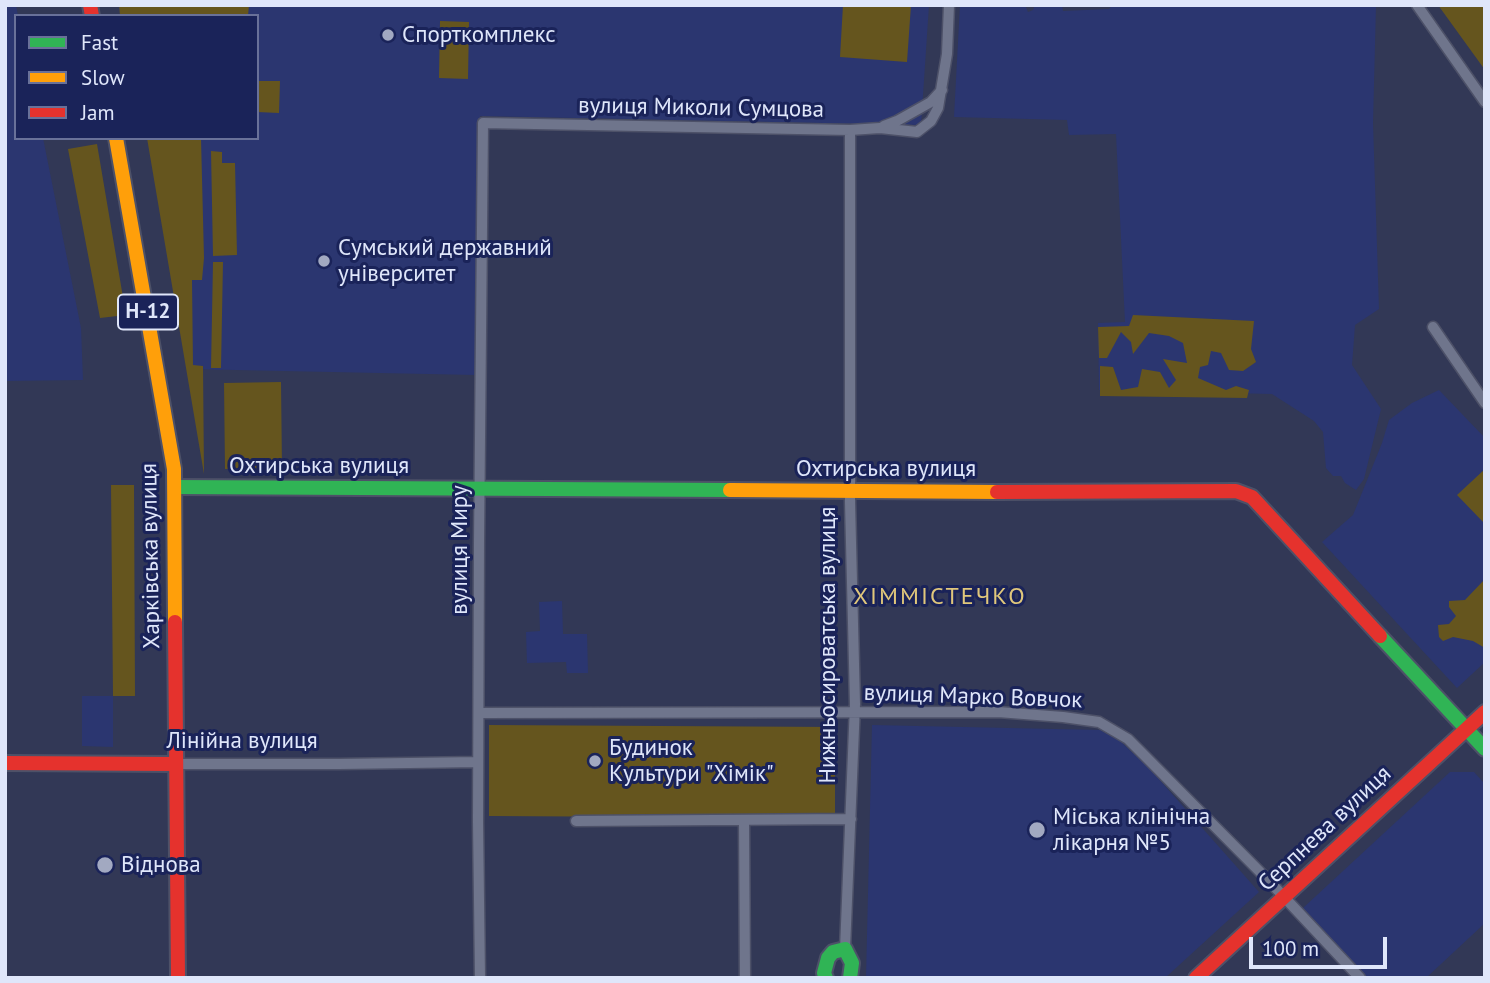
<!DOCTYPE html>
<html>
<head>
<meta charset="utf-8">
<style>
  body { margin:0 }
  #map { position:relative; width:1490px; height:983px; overflow:hidden; background:#323856; font-family:"PT Sans",sans-serif }
  canvas { display:block }
  .frame { position:absolute; inset:0; border:7px solid #dfe6fa; pointer-events:none }
  .legend { position:absolute; left:14px; top:14px; width:245px; height:126px; box-sizing:border-box; background:#1a2359; border:2px solid #697199; margin:0; padding:9px 12px; list-style:none; font-size:21px; color:#dfe6fa }
  .legend li { display:flex; align-items:center; gap:14px; height:35px }
  .legend b { width:35px; border:2px solid #697199 }
  .scale { position:absolute; left:1249px; top:937px; width:138px; height:32px; box-sizing:border-box; border:4px solid #dfe6fa; border-top:0; padding-left:9px; font-size:21px; line-height:24px; white-space:nowrap; color:#dfe6fa; -webkit-text-stroke:5px #1a2359; paint-order:stroke }
</style>
</head>
<body>
<div id="map">
<canvas width="1490" height="983"></canvas>
<div class="frame"></div>
<ul class="legend">
<li><b style="height:9px;background:#30b455"></b>Fast</li>
<li><b style="height:9px;background:#ff9f0a"></b>Slow</li>
<li><b style="height:9px;background:#e5322d"></b>Jam</li>
</ul>
<div class="scale">100 m</div>
</div>
<script>
const g = document.querySelector('canvas').getContext('2d');
g.lineJoin = 'round';
function fillPath(path, color) {
  g.fillStyle = color;
  g.fill(path, 'evenodd');
}
function poly(rows) {
  const path = new Path2D();
  for (const r of rows) {
    path.moveTo(r[0], r[1]);
    for (let i = 2; i < r.length; i += 2) path.lineTo(r[i], r[i + 1]);
  }
  return path;
}
function stroke(path, color, width, dash) {
  g.strokeStyle = color;
  g.lineWidth = width;
  g.lineCap = dash ? 'butt' : 'round';
  g.setLineDash(dash || []);
  g.stroke(path);
}
function label(font, color, halo, rows, align = 'center') {
  g.font = font + ' "PT Sans",sans-serif';
  g.lineWidth = 6;
  g.setLineDash([]);
  g.textBaseline = 'middle';
  g.strokeStyle = halo;
  g.fillStyle = color;
  for (const [text, x, y, turn = 0] of rows) {
    g.save();
    g.translate(x, y);
    g.rotate((+turn || 0) * Math.PI / 180);
    g.textAlign = isNaN(turn) ? turn : align;
    if (halo) g.strokeText(text, 0, 0);
    g.fillText(text, 0, 0);
    g.restore();
  }
}
const built = poly([
  [5,5,16,5,18,16,16,16,16,138,43,138,81,328,83,380,5,381],
  [119,5,929,5,921,125,480,116,476,375,187,369,150,138,257,138,257,16,120,16],
  [960,5,1025,5,1028,12,1033,10,1035,5,1062,5,1063,11,1109,9,1113,5,1376,5,1373,123,1379,309,1355,325,1352,365,1381,409,1364,479,1356,490,1345,483,1341,476,1333,476,1326,468,1323,432,1314,421,1272,394,1099,390,1098,323,1125,322,1116,134,1069,135,1067,120,954,117],
  [1439,390,1485,438,1485,662,1457,688,1322,542,1353,515,1382,443,1389,420,1412,403],
  [562,601,563,634,587,634,588,673,567,673,566,662,527,663,526,632,540,631,539,602],
  [82,696,113,696,113,747,82,746],
  [872,725,1100,730,1120,741,1149,768,1259,892,1165,978,866,978],
  [1450,772,1474,772,1485,784,1485,923,1426,978,1368,978,1303,908]
]);
const green = poly([
  [119,5,249,5,248,16,120,16],
  [843,5,911,5,907,62,840,57],
  [1438,5,1485,5,1485,70],
  [440,21,469,22,468,79,439,78],
  [257,81,280,81,279,113,257,112],
  [147,138,201,138,204,258,202,280,192,280,193,365,203,366,204,474],
  [97,144,126,315,100,318,68,149],
  [211,151,222,152,222,163,235,163,237,255,213,256],
  [213,262,223,262,221,368,211,368],
  [1133,315,1254,321,1251,349,1256,362,1243,371,1229,370,1221,353,1211,351,1208,365,1200,367,1198,378,1226,390,1236,386,1249,390,1247,398,1100,396,1100,366,1113,367,1121,390,1138,387,1142,369,1160,372,1169,388,1176,380,1163,359,1187,363,1183,343,1169,336,1149,333,1133,354,1131,342,1121,332,1107,358,1099,358,1098,327,1129,326],
  [281,382,282,468,225,469,224,383],
  [1485,469,1485,524,1457,495],
  [111,485,134,485,135,696,113,696],
  [1485,579,1485,648,1473,641,1453,637,1443,641,1439,637,1438,625,1449,624,1456,616,1449,607,1449,601,1465,600],
  [489,725,835,727,835,818,489,816]
]);
const street = poly([
  [1417,5,1485,102],
  [884,126,897,121,931,102,942,90],
  [1433,327,1485,403],
  [479,713,998,712,1063,717,1099,722,1128,739,1142,753,1271,883,1360,978],
  [175,764,339,764,478,762],
  [576,821,851,819],
  [744,821,745,978],
  [845,949,855,704,850,502,850,130],
  [480,978,478,821,479,542,483,123,850,130,880,128,917,132,931,121,938,108,947,54,949,5]
]);
const fast = poly([
  [175,487,730,490],
  [1380,636,1485,749],
  [826,978,824,973,828,958,833,952,845,949,852,963,850,978]
]);
const slow = poly([
  [116,138,174,469,175,622],
  [730,490,997,492]
]);
const jam = poly([
  [90,5,92,16],
  [997,492,1236,491,1252,497,1380,636],
  [175,622,178,978],
  [5,763,175,764],
  [1196,978,1485,712]
]);
const markers = [
  [388,35,7,"#a2a9c1"],
  [324,261,7,"#a2a9c1"],
  [595,761,7,"#a2a9c1"],
  [1037,830,9,"#a2a9c1"],
  [105,865,9,"#a2a9c1"]
];
const shields = [
  [148,312,60]
];
const shieldNames = [
  ["Н-12",148,312]
];
const poiNames = [
  ["Спорткомплекс",402,35],
  ["Сумський державний",338,248],
  ["університет",338,274],
  ["Будинок",609,748],
  ["Культури \"Хімік\"",609,774],
  ["Міська клінічна",1053,817],
  ["лікарня №5",1053,843],
  ["Віднова",121,865]
];
const streetNames = [
  ["вулиця Миколи Сумцова",701,108,1],
  ["Охтирська вулиця",319,466],
  ["Охтирська вулиця",886,469],
  ["вулиця Миру",460,550,-90],
  ["Харківська вулиця",151,556,-91],
  ["Нижньосироватська вулиця",828,645,-90],
  ["вулиця Марко Вовчок",973,697,2],
  ["Лінійна вулиця",242,741],
  ["Серпнева вулиця",1325,829,-43]
];
const neighbourhoodNames = [
  ["ХІММІСТЕЧКО",940,597]
];
fillPath(built, '#2b3670');
fillPath(green, '#65551e');
stroke(street, '#4d5168', 13);
stroke(fast, '#4d5168', 18);
stroke(slow, '#4d5168', 18);
stroke(jam, '#4d5168', 18);
stroke(street, '#6f758c', 10);
stroke(fast, '#30b455', 14);
stroke(slow, '#ff9f0a', 14);
stroke(jam, '#e5322d', 14);
for (const [x, y, r, color] of markers) {
  const dot = new Path2D();
  dot.arc(x, y, r, 0, 2 * Math.PI);
  g.fillStyle = color;
  g.fill(dot);
  stroke(dot, '#1a2359', 2.5);
}
for (const [x, y, w] of shields) {
  const box = new Path2D();
  box.roundRect(x - w / 2, y - 17.5, w, 35, 5);
  g.fillStyle = '#1a2359';
  g.fill(box);
  stroke(box, '#dfe6fa', 2);
}
label('bold 21px', '#dfe6fa', null, shieldNames);
label('23px', '#dfe6fa', '#1a2359', poiNames, 'left');
label('23px', '#dfe6fa', '#1a2359', streetNames);
g.letterSpacing = '2px';
label('24px', '#e0c77b', '#1a2359', neighbourhoodNames);
g.letterSpacing = '0px';
</script>
</body>
</html>
